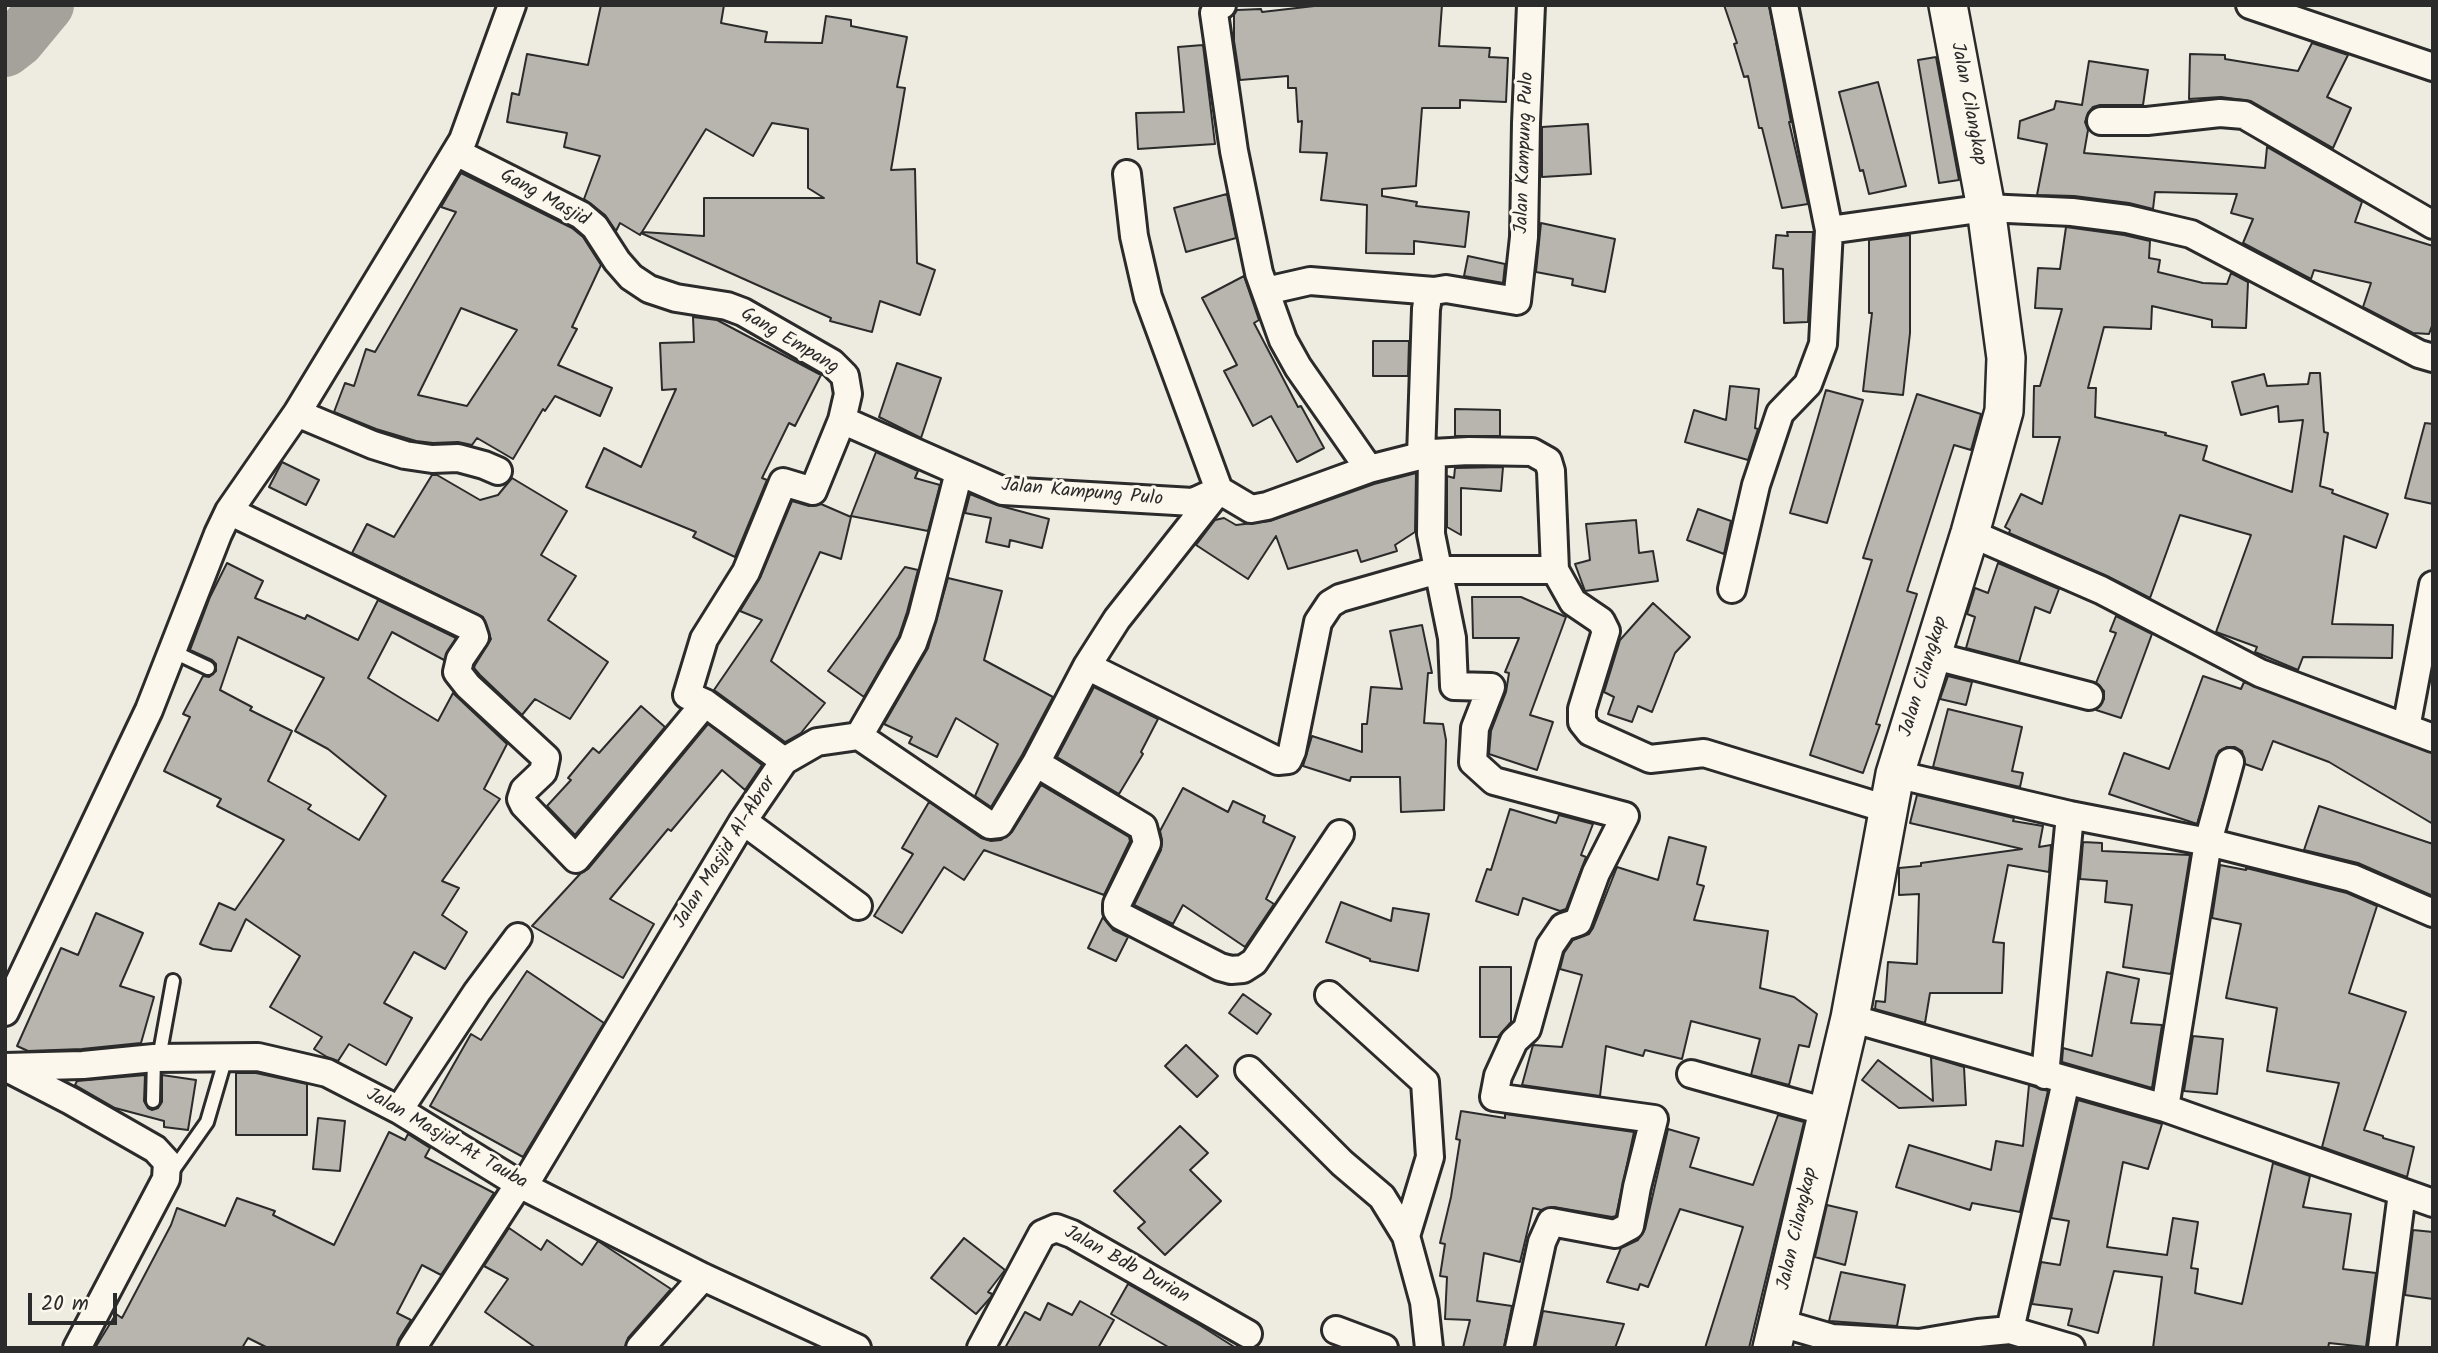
<!DOCTYPE html>
<html>
<head>
<meta charset="utf-8">
<style>
  body { margin:0 }
  #map { position:relative; width:2438px; height:1353px; overflow:hidden; background:#eeebe0; font-family:Kalam,sans-serif }
  canvas { display:block }
  .frame { position:absolute; inset:0; border:7px solid #2b2b2b; pointer-events:none }
  .scale { position:absolute; left:28px; top:1293px; width:89px; height:32px; box-sizing:border-box; border:4px solid #2b2b2b; border-top:0; padding-left:9px; font-size:21px; line-height:24px; white-space:nowrap; color:#2b2b2b; -webkit-text-stroke:5px #fbf7ec; paint-order:stroke }
</style>
</head>
<body>
<div id="map">
<canvas width="2438" height="1353"></canvas>
<div class="frame"></div>
<div class="scale">20 m</div>
</div>
<script>
const g = document.querySelector('canvas').getContext('2d');
g.lineJoin = 'round';
function poly(rows) {
  const path = new Path2D();
  for (const r of rows) {
    path.moveTo(r[0], r[1]);
    for (let i = 2; i < r.length; i += 2) path.lineTo(r[i], r[i + 1]);
  }
  return path;
}
function stroke(path, color, width, dash) {
  g.strokeStyle = color;
  g.lineWidth = width;
  g.lineCap = dash ? 'butt' : 'round';
  g.setLineDash(dash || []);
  g.stroke(path);
}
function fillPath(path, color) {
  g.fillStyle = color;
  g.fill(path, 'evenodd');
}
function label(font, color, halo, rows, align = 'center') {
  g.font = font + ' Kalam,sans-serif';
  g.lineWidth = 6;
  g.setLineDash([]);
  g.textBaseline = 'middle';
  g.strokeStyle = halo;
  g.fillStyle = color;
  for (const [text, x, y, turn = 0] of rows) {
    g.save();
    g.translate(x, y);
    g.rotate((+turn || 0) * Math.PI / 180);
    g.textAlign = isNaN(turn) ? turn : align;
    if (halo) g.strokeText(text, 0, 0);
    g.fillText(text, 0, 0);
    g.restore();
  }
}
const river = poly([
  [5,50,18,40,47,5]
]);
const building = poly([
  [601,5,724,5,721,23,767,32,765,42,822,43,826,16,851,20,851,26,907,37,897,87,905,88,891,170,915,169,917,263,935,270,920,315,880,301,872,332,830,321,831,318,641,233,640,235,620,223,616,231,605,215,584,199,600,156,564,147,567,133,507,122,512,93,519,95,527,54,588,65,601,5],
  [772,123,808,129,808,188,824,198,704,198,704,236,642,232,706,129,753,156,772,123],
  [1323,5,1442,5,1439,46,1490,48,1489,57,1508,58,1506,102,1460,100,1460,108,1422,108,1416,186,1382,189,1382,196,1417,202,1416,206,1469,212,1465,247,1414,241,1414,254,1366,253,1367,205,1321,200,1327,153,1300,152,1302,121,1298,122,1296,88,1288,88,1288,76,1240,80,1234,41,1234,15,1237,10,1261,9,1262,12,1323,5],
  [1724,5,1769,5,1791,122,1789,122,1808,204,1782,208,1762,128,1759,128,1748,76,1744,77,1734,44,1737,43,1724,5],
  [2312,43,2348,55,2327,97,2351,108,2333,148,2251,101,2221,97,2189,99,2190,54,2225,55,2225,59,2298,71,2312,43],
  [1203,45,1215,144,1138,149,1136,113,1184,112,1178,47,1203,45],
  [1936,57,1959,180,1939,183,1918,60,1936,57],
  [2089,61,2148,70,2143,105,2100,105,2093,107,2088,113,2085,122,2088,130,2084,153,2265,168,2267,147,2362,202,2355,222,2433,246,2433,323,2429,334,2413,333,2363,307,2371,283,2314,270,2311,279,2243,243,2253,219,2231,213,2237,194,2155,192,2153,209,2129,203,2074,196,2037,195,2047,144,2018,138,2020,121,2054,109,2056,101,2082,105,2089,61],
  [1878,82,1906,186,1869,194,1863,170,1860,171,1839,92,1878,82],
  [1588,124,1591,174,1542,177,1542,127,1588,124],
  [461,173,572,228,583,237,601,265,572,327,577,329,558,365,612,388,600,416,555,396,545,411,543,409,513,459,477,438,472,445,458,442,433,443,416,441,376,429,334,412,345,383,354,386,366,349,375,352,456,212,441,207,461,173],
  [461,308,517,330,467,406,418,395,461,308],
  [1227,194,1236,238,1186,252,1174,208,1227,194],
  [1541,223,1615,239,1605,292,1572,285,1573,279,1536,272,1541,223],
  [2066,227,2124,235,2150,241,2149,258,2160,260,2158,272,2203,283,2227,284,2231,273,2248,282,2246,328,2212,327,2212,320,2152,306,2151,329,2104,327,2088,388,2096,388,2095,417,2166,433,2165,435,2207,446,2203,460,2292,492,2303,420,2279,422,2278,406,2241,415,2232,382,2264,374,2267,386,2308,384,2310,373,2320,373,2324,432,2328,433,2320,486,2333,490,2332,493,2388,514,2376,548,2344,536,2332,624,2393,625,2392,658,2303,657,2298,670,2255,652,2257,647,2216,632,2251,535,2180,515,2150,598,2107,576,2009,533,2010,530,2005,527,2021,494,2042,504,2060,437,2033,437,2034,386,2040,386,2062,309,2035,308,2038,268,2060,269,2066,227],
  [1787,232,1813,232,1808,322,1784,323,1783,269,1773,268,1776,235,1788,236,1787,232],
  [1910,235,1910,333,1903,395,1863,391,1872,313,1869,313,1869,240,1910,235],
  [1468,256,1505,264,1503,283,1464,276,1468,256],
  [1244,276,1259,320,1254,323,1298,407,1301,406,1324,448,1297,462,1271,416,1253,426,1224,371,1237,365,1202,298,1244,276],
  [693,317,717,320,821,375,795,426,789,423,762,478,767,480,735,557,693,537,696,532,586,487,604,448,641,467,676,389,662,390,660,343,694,342,693,317],
  [1373,341,1409,341,1408,376,1373,376,1373,341],
  [897,363,941,378,921,438,879,417,897,363],
  [1730,386,1759,389,1755,428,1758,429,1748,460,1685,442,1694,410,1726,420,1730,386],
  [1826,390,1863,400,1827,523,1790,513,1826,390],
  [1917,394,1981,414,1971,450,1954,445,1907,591,1917,594,1876,724,1880,725,1863,773,1810,755,1872,560,1863,558,1917,394],
  [1455,409,1500,410,1500,436,1455,436,1455,409],
  [2425,423,2433,424,2433,504,2405,498,2425,423],
  [876,452,918,471,915,478,940,485,928,531,851,516,876,452],
  [282,462,319,480,306,505,269,487,282,462],
  [1503,467,1501,491,1461,488,1461,535,1447,527,1447,476,1454,478,1455,468,1503,467],
  [1416,473,1415,532,1395,545,1397,551,1361,562,1357,550,1288,569,1276,536,1248,579,1196,545,1215,520,1224,518,1236,525,1270,521,1374,484,1416,473],
  [432,475,437,475,480,500,498,495,512,478,567,511,541,555,576,576,548,620,608,662,570,719,535,699,522,715,480,675,474,668,475,665,491,639,483,617,352,553,367,524,394,537,432,475],
  [970,494,997,505,1049,519,1042,548,1010,540,1009,547,986,542,991,518,965,513,970,494],
  [792,501,809,506,821,504,851,517,841,559,820,552,771,661,825,703,801,733,785,742,714,690,762,620,740,611,760,578,792,501],
  [1698,509,1731,521,1724,554,1687,540,1698,509],
  [1636,520,1639,553,1653,551,1658,581,1585,591,1575,564,1590,560,1586,524,1636,520],
  [227,563,263,581,255,598,305,619,307,615,358,640,378,600,456,638,444,660,392,632,368,678,438,721,453,693,507,744,484,789,500,799,442,881,459,888,442,915,467,932,445,969,414,952,384,1003,412,1018,386,1065,349,1044,338,1061,327,1057,314,1049,322,1037,270,1007,300,956,246,919,231,951,213,949,200,944,219,903,235,910,284,840,217,806,221,799,164,771,190,717,183,714,203,676,209,677,216,671,216,664,212,660,190,650,210,597,227,563],
  [238,637,324,678,295,731,328,749,386,796,359,840,308,809,311,805,268,781,292,731,250,710,252,707,220,690,238,637],
  [1998,563,2059,589,2050,613,2035,607,2019,662,1966,648,1975,617,1967,614,1975,588,1988,593,1998,563],
  [905,567,918,570,907,612,899,636,864,697,828,671,905,567],
  [948,578,1002,591,984,660,1053,697,1022,755,991,807,975,796,998,744,956,718,937,757,909,743,912,737,884,724,928,648,948,578],
  [1472,597,1521,597,1566,617,1530,715,1553,722,1537,770,1489,754,1491,731,1506,692,1509,673,1505,672,1519,638,1473,638,1472,597],
  [1653,603,1690,637,1675,653,1652,712,1638,706,1632,722,1608,714,1614,697,1604,692,1620,640,1653,603],
  [2116,616,2152,634,2121,718,2096,710,2104,699,2104,691,2096,683,2116,633,2110,631,2116,616],
  [1422,625,1432,673,1428,673,1424,723,1443,724,1446,740,1444,810,1401,812,1400,777,1351,777,1350,781,1303,766,1312,736,1362,752,1362,724,1367,724,1371,687,1402,689,1390,631,1422,625],
  [1948,676,1972,682,1966,705,1940,699,1948,676],
  [2203,676,2241,689,2244,682,2433,753,2433,824,2329,762,2273,741,2262,770,2245,764,2242,751,2235,747,2227,747,2219,751,2197,824,2109,794,2124,753,2169,769,2203,676],
  [1094,687,1158,719,1141,752,1143,754,1119,794,1057,757,1094,687],
  [641,706,665,727,575,835,547,806,571,780,568,778,593,748,599,753,641,706],
  [1948,709,2022,727,2012,771,2023,773,2020,787,1933,767,1948,709],
  [708,724,762,765,745,790,722,770,671,831,668,829,610,899,654,924,623,978,532,926,580,874,588,869,708,724],
  [1041,785,1129,837,1130,841,1104,895,984,850,964,880,944,867,902,933,874,916,913,854,902,848,929,802,981,838,991,841,1001,840,1012,832,1041,785],
  [1183,788,1228,812,1233,801,1265,816,1263,822,1295,837,1266,899,1274,904,1245,947,1183,905,1173,924,1134,905,1161,850,1162,840,1160,831,1183,788],
  [1917,795,2014,818,2013,821,2043,826,2039,847,2051,845,2049,872,2008,865,1993,942,2004,943,2002,993,1930,993,1925,1023,1875,1009,1876,1001,1885,1002,1888,962,1917,964,1919,894,1899,895,1899,868,1921,866,1921,863,2022,849,1910,823,1917,795],
  [2319,806,2433,844,2433,896,2358,863,2304,850,2319,806],
  [1510,809,1556,823,1559,815,1593,824,1581,855,1586,857,1566,909,1560,911,1523,898,1518,915,1476,901,1487,869,1491,870,1510,809],
  [1669,837,1706,847,1697,884,1704,886,1694,920,1768,931,1760,988,1794,997,1817,1014,1809,1047,1799,1045,1789,1085,1751,1075,1760,1039,1691,1021,1682,1059,1645,1050,1643,1056,1606,1046,1600,1096,1522,1085,1533,1045,1562,1047,1582,975,1560,969,1564,953,1573,940,1589,934,1593,928,1617,867,1658,880,1669,837],
  [2083,842,2102,843,2102,851,2190,855,2171,974,2123,967,2132,905,2105,902,2107,881,2080,879,2083,842],
  [2220,865,2246,870,2246,868,2347,893,2377,906,2349,993,2406,1012,2364,1130,2383,1136,2383,1138,2414,1147,2407,1177,2322,1147,2339,1083,2267,1071,2277,1008,2226,998,2241,924,2212,918,2220,865],
  [1341,902,1391,921,1393,908,1429,914,1418,971,1370,961,1370,959,1326,942,1341,902],
  [96,913,143,933,120,986,154,997,141,1043,82,1049,28,1051,17,1046,61,948,78,955,96,913],
  [1103,917,1113,930,1128,937,1116,961,1088,948,1103,917],
  [1480,967,1511,967,1511,1022,1498,1037,1480,1037,1480,967],
  [527,971,604,1023,523,1157,430,1106,471,1034,481,1040,527,971],
  [2107,972,2139,979,2131,1023,2162,1025,2152,1088,2062,1062,2063,1048,2092,1056,2107,972],
  [1243,994,1271,1014,1257,1034,1229,1013,1243,994],
  [2193,1036,2223,1039,2217,1094,2184,1091,2193,1036],
  [1186,1045,1218,1076,1197,1097,1165,1066,1186,1045],
  [1931,1057,1964,1067,1966,1105,1899,1108,1862,1080,1878,1060,1933,1101,1931,1057],
  [236,1073,256,1073,307,1084,307,1135,236,1135,236,1073],
  [145,1075,144,1101,148,1108,152,1110,158,1108,162,1102,162,1075,196,1080,188,1130,164,1127,164,1121,115,1108,75,1085,77,1081,145,1075],
  [2029,1085,2048,1091,2020,1212,1972,1203,1970,1210,1896,1187,1909,1145,1991,1170,1996,1141,2023,1146,2029,1085],
  [2078,1100,2162,1124,2148,1169,2123,1162,2107,1247,2167,1255,2173,1218,2198,1222,2191,1268,2198,1269,2195,1293,2242,1304,2273,1163,2310,1176,2303,1207,2351,1214,2343,1269,2376,1273,2366,1347,2329,1343,2328,1348,2153,1348,2162,1277,2114,1271,2098,1333,2068,1325,2072,1309,2032,1304,2041,1262,2060,1265,2069,1221,2051,1218,2078,1100],
  [1461,1111,1505,1118,1505,1114,1634,1132,1616,1216,1612,1217,1554,1207,1541,1210,1533,1208,1520,1262,1484,1253,1477,1301,1512,1306,1504,1348,1463,1348,1470,1320,1445,1319,1447,1277,1440,1276,1445,1244,1440,1243,1451,1197,1460,1140,1456,1139,1461,1111],
  [1778,1115,1804,1122,1749,1348,1705,1348,1743,1227,1680,1209,1648,1287,1640,1284,1638,1290,1607,1282,1621,1248,1638,1240,1645,1229,1668,1129,1699,1138,1690,1167,1753,1185,1778,1115],
  [318,1118,345,1121,340,1171,313,1169,318,1118],
  [1180,1126,1208,1153,1190,1170,1221,1201,1165,1255,1138,1228,1145,1222,1114,1191,1180,1126],
  [389,1132,405,1140,408,1134,430,1148,425,1157,494,1193,441,1275,422,1265,397,1313,411,1320,399,1339,396,1348,268,1348,248,1338,242,1348,95,1348,116,1314,122,1318,171,1225,177,1208,225,1226,237,1198,275,1211,273,1215,334,1245,389,1132],
  [1827,1205,1857,1212,1845,1265,1815,1257,1827,1205],
  [509,1228,541,1250,547,1240,582,1265,598,1241,671,1289,628,1338,625,1348,536,1348,485,1312,508,1279,484,1266,509,1228],
  [2413,1230,2433,1232,2433,1299,2405,1295,2413,1230],
  [964,1238,1005,1270,988,1292,992,1294,991,1297,976,1314,931,1278,964,1238],
  [1841,1272,1905,1285,1897,1326,1829,1321,1841,1272],
  [1128,1284,1201,1326,1236,1348,1170,1348,1111,1314,1128,1284],
  [1080,1301,1114,1320,1098,1348,1005,1348,1025,1312,1040,1320,1048,1303,1072,1315,1080,1301],
  [1543,1311,1624,1324,1615,1348,1535,1348,1543,1311]
]);
const lane = poly([
  [172,651,208,668],
  [159,1058,173,981],
  [153,1101,154,1058],
  [171,1173,207,1122,226,1057]
]);
const street = poly([
  [1222,5,1218,6,1214,13,1234,151,1259,273,1283,340,1298,367,1369,469],
  [2250,5,2433,67],
  [2101,121,2147,121,2220,113,2244,115,2433,225],
  [1829,230,1986,208,2072,212,2127,219,2191,234,2419,354,2433,358],
  [1266,291,1310,281,1434,291],
  [297,413,373,445,405,455,432,459,458,458,484,465,498,471],
  [842,420,1003,491,1193,502,1219,490,1251,509,1267,506,1369,469,1432,453,1469,451,1532,452,1548,461,1551,471,1555,570,1573,602,1601,621,1606,631,1582,709,1582,722,1590,732,1650,759,1704,753,1887,809],
  [1432,453,1431,534,1452,638,1454,686,1491,687,1475,728,1473,762,1494,781,1625,816,1596,873,1578,922,1563,927,1550,946,1527,1029,1514,1041,1498,1076,1494,1097,1654,1119,1637,1187,1630,1226,1615,1234,1551,1222,1542,1242,1519,1348],
  [1421,456,1426,309,1428,297,1434,291,1446,289,1517,301,1524,237,1526,123,1531,5],
  [229,511,472,628,475,637,460,659,457,672,468,686,546,758,543,772,524,790,521,799,524,805,576,859,705,703,687,695,704,639,746,572,783,482,813,491,842,420,848,394,845,376,832,363,743,312,727,306,676,298,649,289,631,277,617,261,595,227,581,215,456,152],
  [1970,533,2101,590,2260,673,2433,738],
  [1732,589,1756,485,1780,413,1808,384,1823,344,1829,230,1784,5],
  [1931,655,2089,696],
  [1087,666,1278,761,1288,760,1292,751,1318,622,1330,604,1340,598,1438,570,1555,570],
  [705,703,784,761],
  [2406,728,2433,585],
  [859,736,990,825,999,824,1036,763,1087,666,1117,619,1219,490,1148,297,1134,236,1127,174],
  [1036,763,1143,827,1147,843,1117,904,1117,911,1121,916,1220,967,1231,970,1243,969,1254,962,1340,834],
  [1895,774,2070,815,2208,842,2352,878,2433,913],
  [743,821,858,906],
  [1329,995,1425,1082,1430,1157,1406,1236],
  [5,1012,149,710,218,534,229,511,297,413,463,140,512,5],
  [1850,1018,2165,1108,2433,1203],
  [5,1067,83,1065,154,1058,258,1057,327,1073,399,1110,519,1184,703,1277,857,1348],
  [7,1068,71,1101,155,1149,167,1162,166,1179,77,1348],
  [1249,1070,1342,1163,1382,1197,1406,1236,1424,1302,1429,1348],
  [1691,1074,1827,1112],
  [2045,1075,2070,815],
  [2165,1108,2208,842,2230,762],
  [399,1110,477,992,518,937],
  [524,1186,743,821,784,761,817,742,859,736,913,643,922,617,959,472],
  [1777,1322,1832,1338,1919,1343,1978,1333,2010,1330,2071,1348],
  [1336,1330,1384,1348],
  [2010,1330,2066,1081],
  [412,1348,519,1184],
  [640,1348,703,1277],
  [981,1348,1042,1234,1056,1228,1072,1234,1248,1334],
  [2382,1348,2402,1193]
]);
const secondary = poly([
  [1772,1348,1850,1018,1895,774,1970,533,2004,411,2006,358,1986,208,1948,5]
]);
const streetNames = [
  ["Jalan Cilangkap",1967,104,79],
  ["Jalan Kampung Pulo",1526,153,-88],
  ["Gang Masjid",544,199,29],
  ["Gang Empang",789,342,31],
  ["Jalan Kampung Pulo",1082,494,5],
  ["Jalan Cilangkap",1925,677,-73],
  ["Jalan Masjid Al-Abror",726,853,-58],
  ["Jalan Masjid-At Tauba",446,1140,30],
  ["Jalan Cilangkap",1799,1229,-77],
  ["Jalan Bdb Durian",1126,1266,29]
];
stroke(river, '#a4a29a', 54);
fillPath(building, '#b8b5ae');
stroke(building, '#2b2b2b', 2);
stroke(lane, '#2b2b2b', 18);
stroke(street, '#2b2b2b', 32);
stroke(secondary, '#2b2b2b', 42);
stroke(lane, '#fbf7ec', 12);
stroke(street, '#fbf7ec', 26);
stroke(secondary, '#fbf7ec', 37);
label('19px', '#2b2b2b', '#fbf7ec', streetNames);
</script>
</body>
</html>
